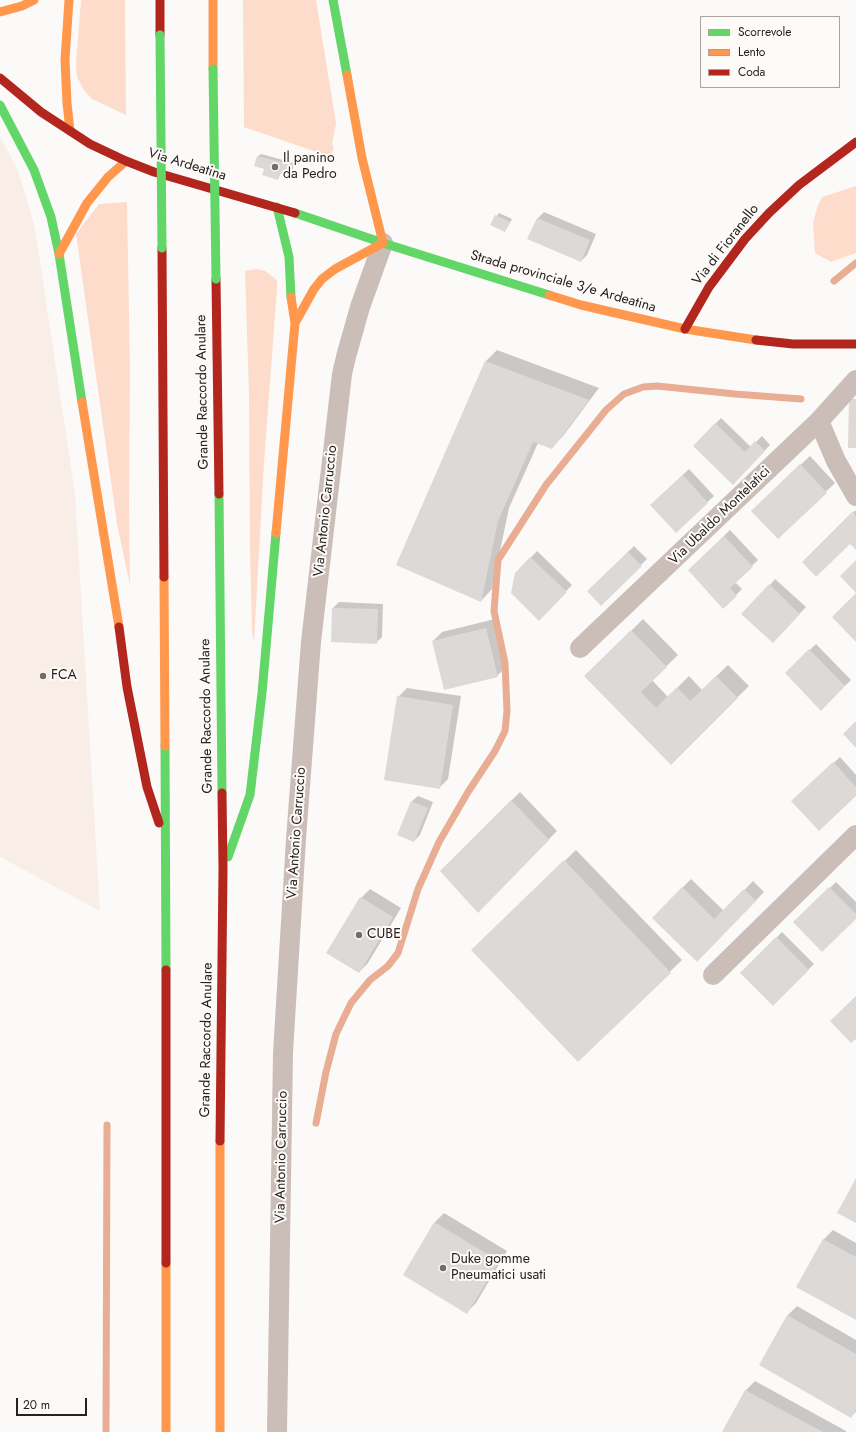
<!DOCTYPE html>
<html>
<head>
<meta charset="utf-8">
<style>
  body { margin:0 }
  #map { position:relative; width:856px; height:1432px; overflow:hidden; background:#fcfaf9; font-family:Jost,sans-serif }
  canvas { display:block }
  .legend { position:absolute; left:700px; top:16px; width:140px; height:72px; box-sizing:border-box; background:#fdfaf8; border:1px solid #a7a3a1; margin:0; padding:5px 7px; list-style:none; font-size:12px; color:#27211f }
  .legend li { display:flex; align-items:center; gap:8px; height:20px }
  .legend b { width:20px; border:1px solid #a7a3a1 }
  .scale { position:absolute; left:16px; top:1398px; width:71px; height:18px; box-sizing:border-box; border:2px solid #27211f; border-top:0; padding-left:5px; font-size:12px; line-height:14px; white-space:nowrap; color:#27211f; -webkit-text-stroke:3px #fdfaf8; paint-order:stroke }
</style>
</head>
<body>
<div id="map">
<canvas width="856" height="1432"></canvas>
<ul class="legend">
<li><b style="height:5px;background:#63d668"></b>Scorrevole</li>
<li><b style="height:5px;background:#ff974d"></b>Lento</li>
<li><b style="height:5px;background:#b3261e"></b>Coda</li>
</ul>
<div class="scale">20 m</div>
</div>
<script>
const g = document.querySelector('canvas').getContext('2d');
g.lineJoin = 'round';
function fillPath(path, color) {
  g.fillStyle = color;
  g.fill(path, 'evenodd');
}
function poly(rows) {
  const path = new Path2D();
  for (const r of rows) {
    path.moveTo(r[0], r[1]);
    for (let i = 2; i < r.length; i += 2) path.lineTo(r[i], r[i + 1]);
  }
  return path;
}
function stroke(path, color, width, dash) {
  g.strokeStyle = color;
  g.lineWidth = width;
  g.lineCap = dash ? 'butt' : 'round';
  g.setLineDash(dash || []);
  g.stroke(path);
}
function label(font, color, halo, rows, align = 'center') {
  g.font = font + ' Jost,sans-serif';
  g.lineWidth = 4;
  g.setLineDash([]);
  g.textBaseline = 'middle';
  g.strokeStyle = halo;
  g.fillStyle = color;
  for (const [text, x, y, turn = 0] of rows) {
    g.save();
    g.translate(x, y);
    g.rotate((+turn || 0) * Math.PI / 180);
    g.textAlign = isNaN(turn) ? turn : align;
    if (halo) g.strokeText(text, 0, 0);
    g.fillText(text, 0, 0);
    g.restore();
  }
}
const built = poly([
  [0,136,18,171,26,196,35,228,75,494,100,911,0,857]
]);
const green = poly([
  [81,0,125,0,126,115,92,99,84,90,77,77,76,64],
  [243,0,316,0,336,123,332,144,334,146,331,157,244,127],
  [856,186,856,253,831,262,815,253,813,223,817,208,822,197],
  [127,202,130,372,129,509,130,585,117,524,76,234,99,204],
  [257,269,265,271,277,280,277,289,264,463,254,642,252,632,250,548,249,394,245,271]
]);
const shadow = poly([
  [261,154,294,163,292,172,289,175,281,173,278,179,265,168,258,156],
  [544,212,596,234,587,255,581,261,529,239,538,218],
  [499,213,512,219,505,231,491,225],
  [497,350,599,388,563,436,551,448,538,443,509,508,492,589,481,601,485,362],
  [721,418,751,447,762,436,770,445,733,483,694,446],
  [810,456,835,483,778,538,761,502],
  [689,469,714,496,676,532,657,499],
  [856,510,856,549,850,542,803,562],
  [730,530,758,560,735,582,742,589,724,607,689,570],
  [634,546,647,559,601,604,588,591],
  [537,551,572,585,539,619,516,573],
  [775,579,806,607,778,636,770,585],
  [339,602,383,604,382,637,376,643,333,608],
  [495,619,506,667,497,676,433,641,442,632],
  [643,619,678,655,652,680,668,697,689,676,702,690,728,665,749,686,671,763,586,676],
  [816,644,851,680,821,709,786,673],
  [407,688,461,696,448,779,439,788,398,697],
  [840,757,856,775,856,795,798,796],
  [520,792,557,831,478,911,441,871],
  [418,796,433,802,420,835,414,841,412,801],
  [576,850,682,960,578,1061,484,939],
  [691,879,724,911,753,881,764,892,697,961,653,918],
  [836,882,856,902,856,917,794,922],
  [370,889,401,908,368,963,359,972,361,898],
  [782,932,814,964,773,1004,742,973],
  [444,1213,507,1251,476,1303,467,1312,404,1274,435,1222],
  [833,1230,856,1243,856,1319,798,1286,824,1239],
  [797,1306,856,1340,856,1412,851,1416,760,1364,788,1315],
  [755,1381,846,1431,846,1432,723,1432,746,1390]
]);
const stream = poly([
  [834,281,856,263],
  [316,1123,326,1072,336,1034,351,1003,370,980,388,966,398,953,418,889,439,842,468,792,495,751,505,731,507,711,505,663,494,611,498,560,546,485,606,410,624,394,643,387,657,386,735,394,801,399],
  [106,1432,107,1125]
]);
const building = poly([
  [257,156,292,165,289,176,280,174,278,180,262,175,264,169,254,166],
  [495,215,510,222,505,232,490,225],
  [537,218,590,240,581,262,527,239],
  [485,361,589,400,552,449,533,442,498,521,481,602,396,565],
  [849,399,856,399,856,448,848,448],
  [715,423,745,452,755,441,765,451,733,485,693,446],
  [800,464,827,493,778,539,751,511],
  [683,475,708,503,676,533,650,505],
  [853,511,856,517,856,550,850,544,816,577,802,562],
  [724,536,753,567,730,588,737,596,723,609,688,570],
  [628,552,642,566,601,606,587,591],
  [530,557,567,592,539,621,511,593,515,573],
  [856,560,856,642,832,617,856,593,840,576],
  [769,584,800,614,773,643,741,614],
  [332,608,378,609,377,644,331,642],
  [486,628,498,677,444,690,432,641],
  [631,630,667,667,641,692,656,708,677,687,690,701,716,676,738,698,671,765,584,676],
  [809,649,845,686,821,711,785,673],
  [397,696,453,705,440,789,384,780],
  [856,721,856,748,843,734],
  [833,762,856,787,856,796,819,831,791,801],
  [511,800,549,840,478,913,440,871],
  [411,801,428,808,414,842,397,835],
  [564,860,671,973,578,1062,471,950],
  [682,887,714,919,744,889,756,901,697,962,652,918],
  [829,887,856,914,856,919,822,952,793,922],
  [360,897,393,917,359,973,326,953],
  [776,937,809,970,773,1006,740,973],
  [856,996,856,1039,851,1043,830,1021],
  [856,1178,856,1223,837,1213],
  [434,1222,499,1261,467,1314,403,1275],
  [823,1239,856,1257,856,1320,796,1287],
  [787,1315,856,1354,856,1410,851,1418,759,1365],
  [745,1390,823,1432,722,1432]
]);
const street = poly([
  [819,421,836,461,856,496],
  [580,648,819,421,856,380],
  [713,975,856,835],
  [277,1432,283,1053,296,839,311,642,342,374,347,353,360,307,383,243]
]);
const fast = poly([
  [333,0,347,75],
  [0,105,34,170,51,217,59,254,82,402],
  [277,207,289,257,291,297],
  [295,213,383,243,549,295],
  [219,494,222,793],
  [165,746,166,970],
  [228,857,250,795,262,693,276,533]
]);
const slow = poly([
  [69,0,65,60,67,103,70,131],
  [213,0,213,69],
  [0,12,22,6,34,0],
  [59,254,87,203,108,177,126,161],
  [549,295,581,305,685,329,756,340],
  [295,323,314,289,322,279,335,269,383,243,362,158,347,75],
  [82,402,119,627],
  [276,533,295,323,291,297],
  [164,577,165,746],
  [166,1432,166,1263],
  [220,1432,220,1141]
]);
const jam = poly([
  [160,0,160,35],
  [0,78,41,112,90,144,126,161,154,172,295,213],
  [162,248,164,577],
  [216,279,219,494],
  [685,329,709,287,745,239,769,213,799,185,856,142],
  [756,340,793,344,856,344],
  [119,627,127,687,147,787,159,823],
  [220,1141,223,869,222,793],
  [166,1263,166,970]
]);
const fastBridge = poly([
  [160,35,162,248],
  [213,69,216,279]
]);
const markers = [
  [275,167,4,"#726d6b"],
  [43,676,4,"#726d6b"],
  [359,935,4,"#726d6b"],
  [443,1268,4,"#726d6b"]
];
const poiNames = [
  ["Il panino",283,159],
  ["da Pedro",283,175],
  ["FCA",51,676],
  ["CUBE",367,935],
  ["Duke gomme",451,1260],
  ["Pneumatici usati",451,1276]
];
const streetNames = [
  ["Via Ardeatina",187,165,17],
  ["Via di Fioranello",726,245,-52],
  ["Strada provinciale 3/e Ardeatina",563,282,16],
  ["Grande Raccordo Anulare",203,392,-91],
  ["Via Antonio Carruccio",326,511,-84],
  ["Via Ubaldo Montelatici",720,516,-44],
  ["Grande Raccordo Anulare",207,716,-91],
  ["Via Antonio Carruccio",297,833,-86],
  ["Grande Raccordo Anulare",207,1040,-89],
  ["Via Antonio Carruccio",282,1157,-89]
];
fillPath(built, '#f9ede8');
fillPath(green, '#fddccc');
fillPath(shadow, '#0003');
stroke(stream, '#e8ad92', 7);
fillPath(building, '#ddd9d7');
stroke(street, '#cbbeb9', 20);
stroke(fast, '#63d668', 9);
stroke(slow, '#ff974d', 9);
stroke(jam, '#b3261e', 9);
stroke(fastBridge, '#63d668', 9);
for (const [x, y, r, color] of markers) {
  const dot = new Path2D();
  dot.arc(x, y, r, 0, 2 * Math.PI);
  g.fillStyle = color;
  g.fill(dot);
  stroke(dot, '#fdfaf8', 1.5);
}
label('14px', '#27211f', '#fdfaf8', poiNames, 'left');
label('14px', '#27211f', '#fdfaf8', streetNames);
</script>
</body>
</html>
